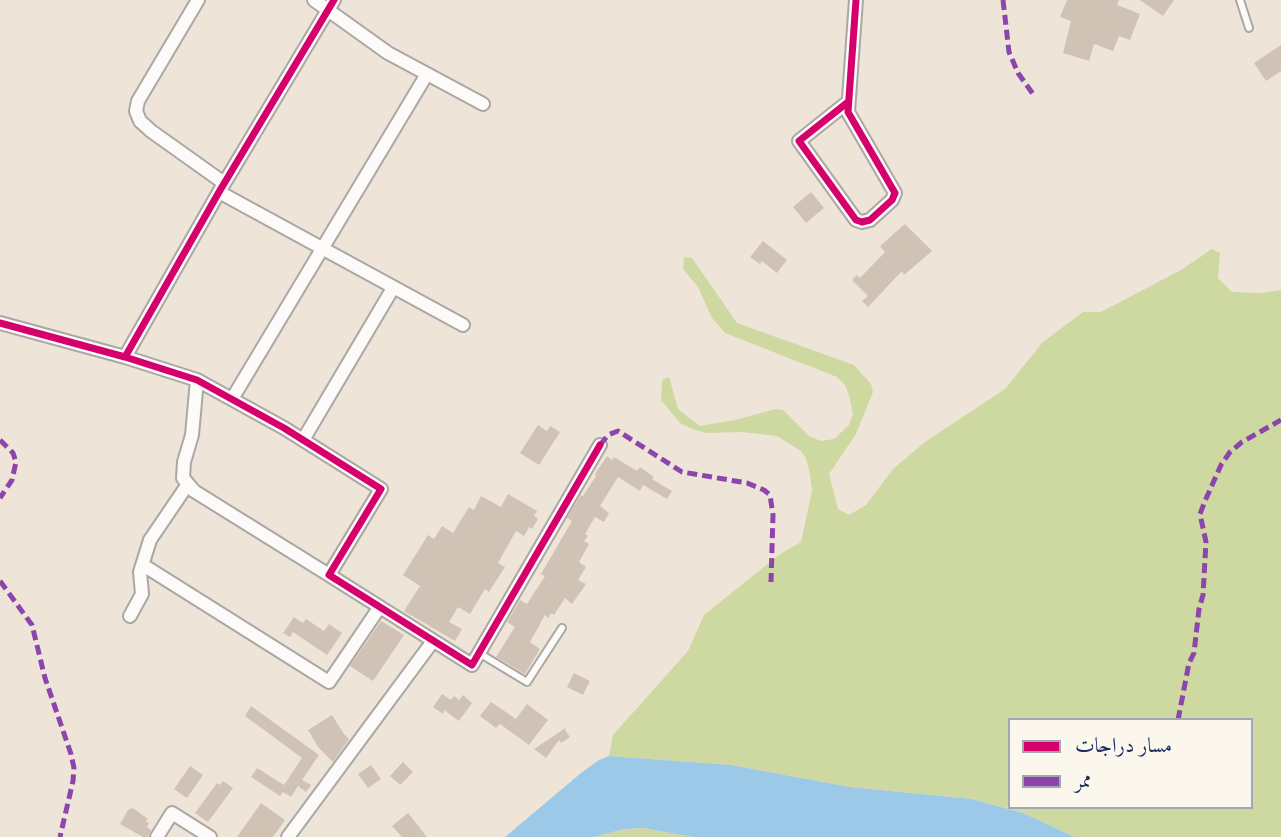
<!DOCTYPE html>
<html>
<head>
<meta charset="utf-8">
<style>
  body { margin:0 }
  #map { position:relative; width:1281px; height:837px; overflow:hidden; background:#eee5d8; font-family:"Gentium Book Plus",Amiri,serif }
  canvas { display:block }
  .legend { position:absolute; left:1008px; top:718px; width:245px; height:91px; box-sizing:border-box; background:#fbf7ec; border:2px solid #a1a7b3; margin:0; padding:9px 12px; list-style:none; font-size:21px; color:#1b2f5e }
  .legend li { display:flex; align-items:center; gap:14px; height:35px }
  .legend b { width:35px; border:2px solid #a1a7b3 }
</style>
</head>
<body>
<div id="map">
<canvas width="1281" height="837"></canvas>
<ul class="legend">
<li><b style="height:9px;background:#d6006c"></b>مسار دراجات</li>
<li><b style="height:9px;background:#8e44ad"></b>ممر</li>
</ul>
</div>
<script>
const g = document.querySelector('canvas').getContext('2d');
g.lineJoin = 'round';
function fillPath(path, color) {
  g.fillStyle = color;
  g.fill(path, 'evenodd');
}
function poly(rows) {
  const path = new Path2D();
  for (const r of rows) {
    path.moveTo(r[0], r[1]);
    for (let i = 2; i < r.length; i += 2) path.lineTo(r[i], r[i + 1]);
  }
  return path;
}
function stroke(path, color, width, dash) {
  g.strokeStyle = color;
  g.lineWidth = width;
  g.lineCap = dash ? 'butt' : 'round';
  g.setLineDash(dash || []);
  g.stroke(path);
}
const green = poly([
  [1212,249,1220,253,1218,278,1232,292,1261,293,1281,290,1281,837,1075,837,1023,813,972,799,850,787,731,765,609,756,613,735,688,651,704,615,780,554,801,542,812,491,810,474,806,458,801,451,777,436,742,432,707,433,695,430,680,423,661,400,662,380,669,377,678,409,700,426,735,420,776,409,783,410,809,436,821,441,834,439,849,425,853,414,849,395,845,385,837,377,725,333,712,318,698,287,683,269,684,257,692,258,737,323,854,365,871,384,873,392,856,434,829,474,838,509,849,515,866,505,893,469,925,442,1005,389,1043,342,1083,312,1101,312,1181,270],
  [1010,720,1251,720,1251,807,1010,807],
  [643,828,693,837,593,837,625,829]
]);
const water = poly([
  [609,756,731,765,850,787,972,799,1023,813,1075,837,693,837,643,828,625,829,593,837,505,837,581,773,599,760]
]);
const building = poly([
  [1067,0,1119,0,1117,5,1140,14,1130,40,1119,36,1113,51,1094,44,1089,61,1063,53,1071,21,1060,17],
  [1140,0,1174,0,1163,16],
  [1281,45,1281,71,1266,81,1254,63],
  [811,192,824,208,806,223,793,207],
  [905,224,932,251,904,275,902,271,868,307,862,301,868,296,852,280,857,275,860,278,885,252,880,246],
  [763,241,787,260,777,273,762,261,760,264,750,257],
  [538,425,547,431,550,426,560,432,539,465,520,453],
  [607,456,612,460,614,457,637,471,640,467,654,477,652,479,672,491,667,499,643,485,640,491,618,477,600,506,609,513,604,522,595,517,585,534,588,536,584,541,589,544,579,562,586,567,578,580,586,584,572,604,565,598,554,615,551,613,548,618,545,615,530,642,540,649,525,674,496,657,515,627,507,622,520,600,527,604,545,576,541,574,572,521,567,518,581,495,583,496,596,476,595,474],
  [508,494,537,511,534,516,538,519,532,529,529,527,524,536,516,531,498,563,505,567,489,592,485,589,470,614,458,607,449,622,462,629,455,641,404,611,420,586,403,575,428,535,434,539,442,526,453,533,469,507,474,510,481,496,501,507],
  [294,617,303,623,306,619,324,631,329,624,342,633,327,655,293,632,290,637,283,633],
  [381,621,404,635,373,681,350,666],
  [574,673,590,681,583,695,567,687],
  [442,694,451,700,454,696,459,700,463,695,472,703,459,721,444,710,443,714,433,707],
  [491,702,516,719,527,704,548,720,529,745,500,724,496,728,480,716],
  [251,706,319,755,302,780,311,785,306,792,298,786,291,797,283,792,280,796,251,777,257,768,284,785,302,758,245,716],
  [332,715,344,734,349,739,333,762,319,748,308,730],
  [567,727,565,730,570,737,561,743,559,740,546,758,534,749],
  [403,762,413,772,400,785,390,776],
  [371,765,381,779,368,788,358,774],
  [190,766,203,775,187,798,174,789],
  [223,781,233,788,208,822,195,813,217,783,220,785],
  [261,803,285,820,273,837,237,837],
  [133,808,148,819,145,821,149,823,147,827,151,830,148,837,143,837,120,824,128,810],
  [408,813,427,837,402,837,392,826]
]);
const lane = poly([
  [1240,0,1249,28],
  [479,653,527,682,562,628]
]);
const street = poly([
  [198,0,138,101,136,111,140,121,151,131,224,183],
  [314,0,388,53,483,104],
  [848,102,799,141,856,220,862,222,870,220,892,200,895,193,848,112,856,0],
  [219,192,463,325],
  [0,323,125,357,197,380,284,428,381,489,329,575,472,665,600,445],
  [125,357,219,192,334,0],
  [197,380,192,435,184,462,183,478,194,491,329,575],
  [232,399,427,74],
  [303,440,393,288],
  [143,565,329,682,379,608],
  [130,616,142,594,140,572,150,540,188,484],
  [157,837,172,813,210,837],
  [288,837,433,641]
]);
const quiet = poly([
  [1003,0,1009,52,1018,73,1033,94],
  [0,440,13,453,16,462,12,480,0,498],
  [600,445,608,435,618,431,682,472,747,483,764,490,770,495,773,515,771,582],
  [0,581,32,625,45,678,71,754,74,768,73,781,60,837],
  [1178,720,1189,663,1194,653,1199,609,1203,595,1206,542,1200,514,1205,501,1221,465,1230,452,1242,442,1281,420]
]);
const cycleway = poly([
  [848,102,799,141,856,220,862,222,870,220,892,200,895,193,848,112,856,0],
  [0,323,125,357,197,380,284,428,381,489,329,575,472,665,600,445],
  [125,357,219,192,334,0]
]);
fillPath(green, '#ced9a2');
fillPath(water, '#9dc9e9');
fillPath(building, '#d0c2b5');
stroke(lane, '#aaa7a5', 10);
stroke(street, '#aaa7a5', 16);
stroke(lane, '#fcfbf9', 6);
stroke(street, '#fcfbf9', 12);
stroke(quiet, '#8e44ad', 5, [10, 5]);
stroke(cycleway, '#d6006c', 7);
</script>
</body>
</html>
